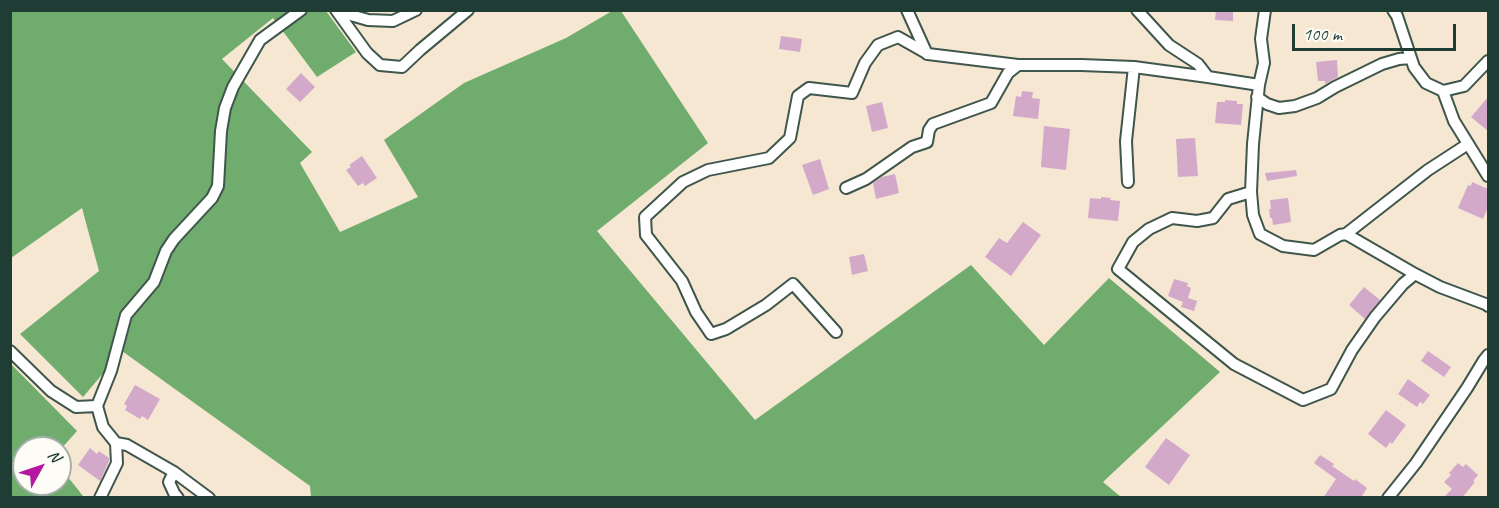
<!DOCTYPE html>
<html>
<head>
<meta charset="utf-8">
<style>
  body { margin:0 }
  #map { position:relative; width:1499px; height:508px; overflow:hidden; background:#f6e7d2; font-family:Caveat,sans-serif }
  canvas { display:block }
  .frame { position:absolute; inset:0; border:12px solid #1f3d34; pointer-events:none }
  .north { position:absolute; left:12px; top:436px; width:60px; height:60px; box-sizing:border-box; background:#fdfcf7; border:2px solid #a4b0a9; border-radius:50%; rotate:50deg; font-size:16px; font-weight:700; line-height:24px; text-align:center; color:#1f3d34 }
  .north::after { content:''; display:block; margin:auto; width:21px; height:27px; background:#b5179e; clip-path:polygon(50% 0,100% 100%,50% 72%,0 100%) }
  .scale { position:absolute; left:1292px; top:24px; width:164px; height:27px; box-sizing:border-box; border:3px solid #1f3d34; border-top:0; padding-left:8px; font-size:18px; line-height:21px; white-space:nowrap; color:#1f3d34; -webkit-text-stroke:4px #fdfcf7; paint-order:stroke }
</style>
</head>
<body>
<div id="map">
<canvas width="1499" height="508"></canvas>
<div class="frame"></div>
<div class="north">N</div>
<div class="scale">100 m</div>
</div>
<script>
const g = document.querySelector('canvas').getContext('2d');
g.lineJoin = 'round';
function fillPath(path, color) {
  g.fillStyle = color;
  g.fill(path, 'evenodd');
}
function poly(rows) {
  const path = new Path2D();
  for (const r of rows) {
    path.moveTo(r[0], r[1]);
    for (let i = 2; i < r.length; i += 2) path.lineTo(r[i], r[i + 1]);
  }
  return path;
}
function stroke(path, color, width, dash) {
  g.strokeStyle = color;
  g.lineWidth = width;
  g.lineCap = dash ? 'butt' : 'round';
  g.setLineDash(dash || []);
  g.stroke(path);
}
const forest = poly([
  [11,11,326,11,356,52,317,77,273,18,222,59,312,152,300,163,340,232,418,197,384,140,464,83,566,38,612,11,621,11,708,143,597,231,755,420,971,265,1044,345,1109,278,1220,372,1103,482,1121,497,311,497,310,486,122,351,83,397,20,334,99,271,82,208,11,258],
  [10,363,77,431,60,450,60,448,24,448,24,484,60,484,60,467,83,496,82,497,11,497]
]);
const building = poly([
  [1216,10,1233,10,1233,21,1215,20],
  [781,36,802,39,800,52,779,49],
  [1337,60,1338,77,1325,84,1325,81,1318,81,1316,62],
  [301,73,315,87,300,102,286,89],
  [1022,91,1033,92,1032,98,1040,99,1038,119,1013,116,1016,96,1021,97],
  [1488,97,1488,131,1471,117],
  [1225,100,1237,101,1237,104,1243,104,1241,125,1215,123,1217,102,1225,102],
  [882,102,888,128,872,132,866,106],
  [1044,126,1070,129,1066,170,1041,167],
  [1195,138,1198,176,1178,177,1176,139],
  [362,156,377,178,365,186,363,183,358,186,346,170,351,167,349,165],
  [820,159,829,189,813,195,802,165],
  [1296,170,1297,176,1267,181,1265,173],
  [895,174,899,193,876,199,873,183,882,177],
  [1472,182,1488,189,1488,207,1483,219,1458,208,1468,185,1471,186],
  [1101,197,1111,198,1110,200,1120,201,1118,221,1088,218,1090,198,1101,199],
  [1288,198,1291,222,1273,225,1272,218,1270,218,1269,209,1271,209,1270,200],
  [1023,222,1041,235,1011,276,985,257,999,238,1007,243],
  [864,254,868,271,852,275,849,257],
  [1174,279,1188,283,1187,286,1191,288,1188,298,1197,301,1194,311,1181,307,1183,302,1168,296],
  [1364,287,1380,300,1365,319,1349,305],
  [1428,351,1451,367,1444,377,1421,361],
  [1408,379,1430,395,1423,404,1420,402,1417,407,1398,394],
  [135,385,160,399,148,420,142,416,140,419,125,410,127,406,124,404],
  [1386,410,1406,425,1392,444,1390,442,1386,448,1368,434],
  [1166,438,1190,455,1169,485,1145,467],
  [90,448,97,454,99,451,109,458,109,461,100,481,78,465],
  [1320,455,1334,464,1332,466,1354,481,1355,479,1367,488,1361,498,1323,498,1336,479,1314,463],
  [1458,463,1463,467,1466,464,1478,475,1473,481,1475,482,1462,498,1443,498,1452,489,1444,482,1451,475,1449,473]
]);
const street = poly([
  [336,10,367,53,380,65,402,67,420,50,468,10],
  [907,10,927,54],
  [1137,10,1169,45,1198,64,1208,77,1259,85],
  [1393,10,1397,16,1414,67,1426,83,1443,91,1464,86,1488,61],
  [337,11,368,20,393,21,416,10],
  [1443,91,1454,121,1488,176],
  [1257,97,1267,104,1279,108,1295,106,1317,98,1335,87,1382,64,1399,59,1411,58],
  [1128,182,1126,141,1134,67],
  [846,188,866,179,912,147,927,142,929,130,933,124,991,103,1008,73,1018,65],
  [1251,192,1253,144,1259,85,1264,63,1261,39,1265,10],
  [1346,234,1428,170,1468,144],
  [1415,274,1346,234,1340,235,1314,250,1283,246,1260,234,1253,215,1251,192,1228,199,1213,218,1197,221,1172,218,1149,229,1133,242,1118,269,1234,364,1303,400,1331,389,1352,350,1375,317,1403,284,1415,274,1440,287,1488,305,1488,306],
  [836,332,793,284,766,305,726,329,711,334,696,312,682,281,646,235,645,217,683,182,708,170,769,158,790,138,798,96,809,88,852,93,865,63,878,45,898,37,928,54,1018,65,1081,65,1134,67,1208,77],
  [10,351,51,391,76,407,97,406],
  [116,443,127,445,174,472,209,498],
  [174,472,169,482,174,493,178,498],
  [100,498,117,463,116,443,103,427,97,406,111,371,126,315,154,282,166,251,174,239,212,198,218,186,221,131,225,108,233,87,260,40,301,10],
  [1388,498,1416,463,1467,388,1484,360,1488,355]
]);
fillPath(forest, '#70ac6d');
fillPath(building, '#d3a9ca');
stroke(street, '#3f564c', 14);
stroke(street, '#fff', 10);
</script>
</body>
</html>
